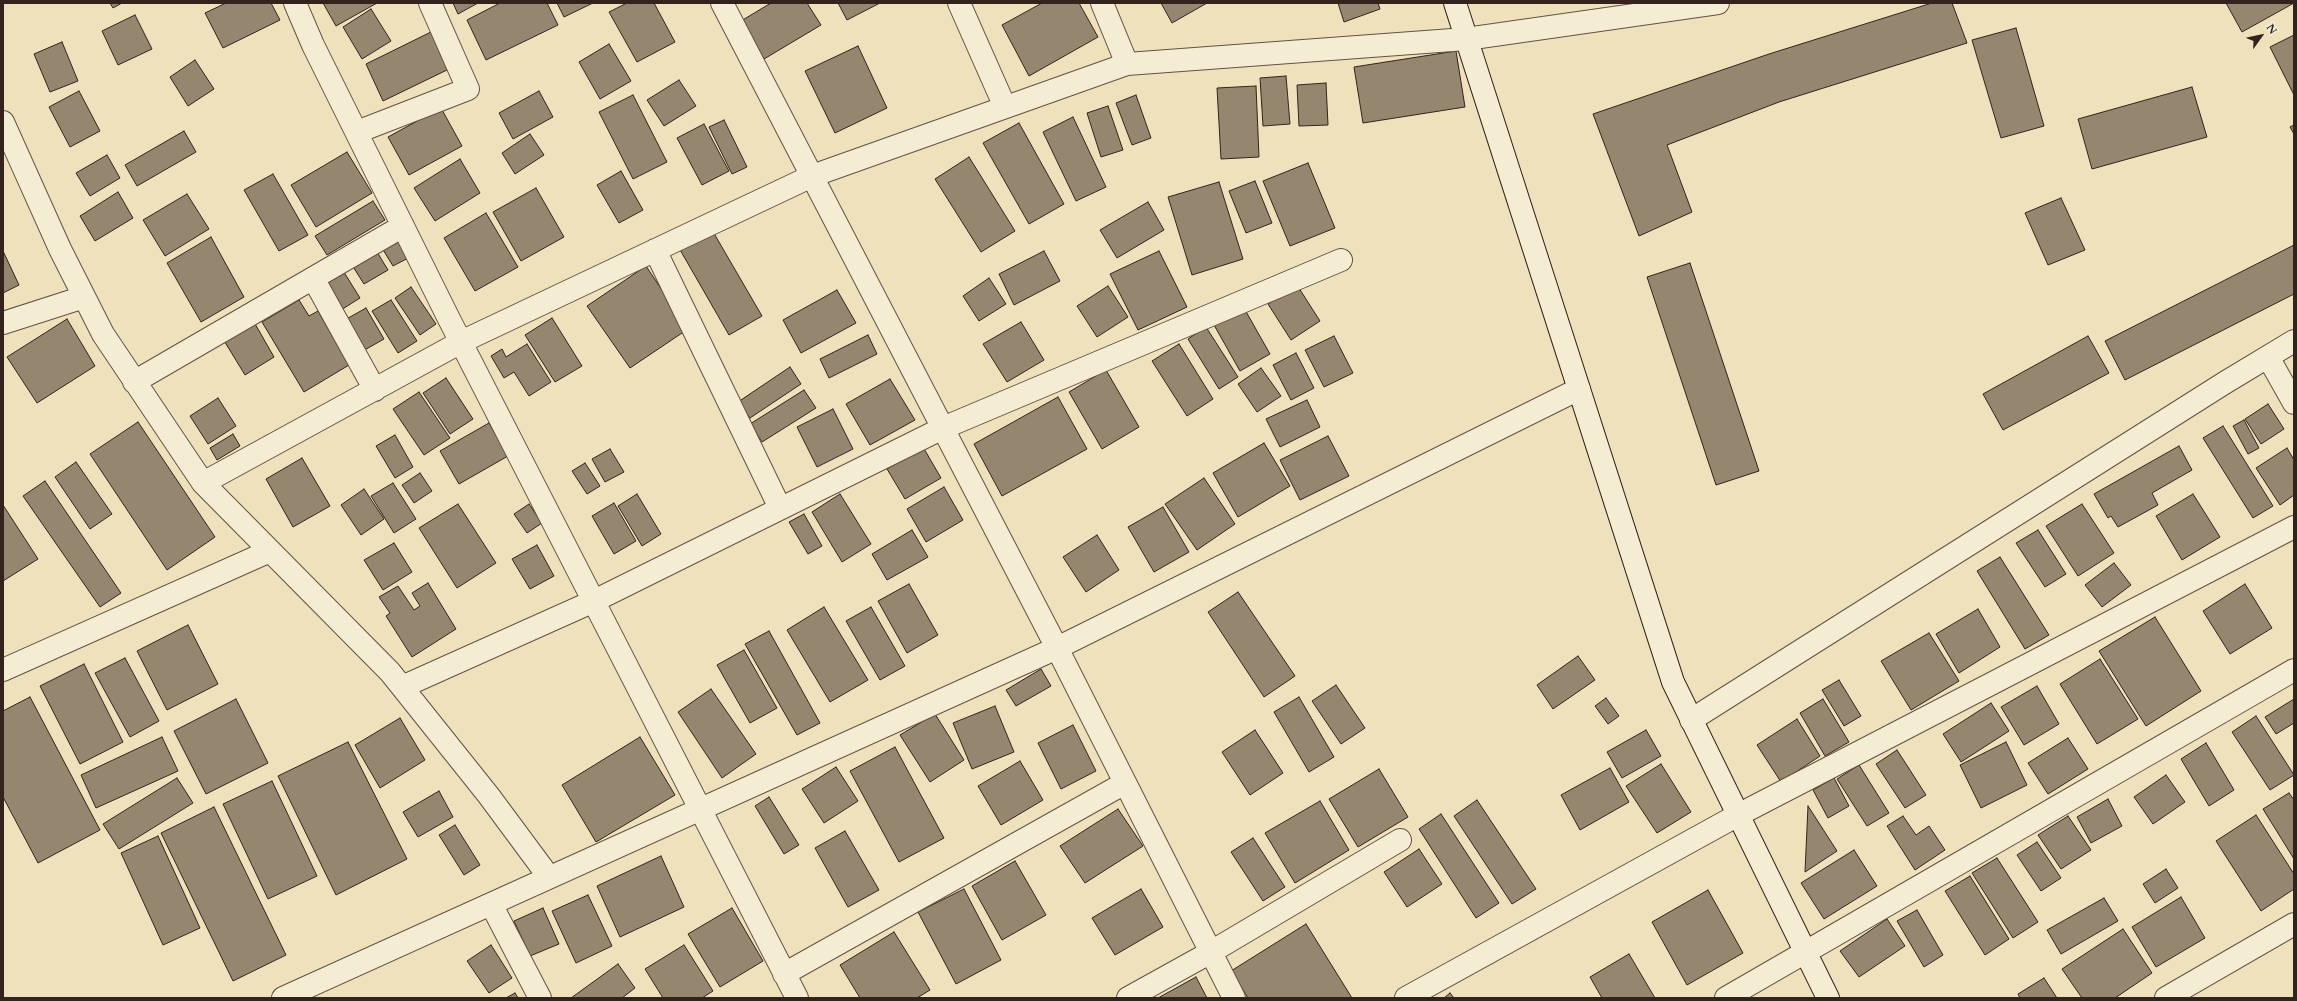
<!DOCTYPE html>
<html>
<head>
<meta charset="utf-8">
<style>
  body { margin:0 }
  #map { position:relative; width:2297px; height:1001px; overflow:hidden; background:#f0e1bd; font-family:Cardo,serif }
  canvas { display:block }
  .frame { position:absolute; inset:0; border:4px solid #33231c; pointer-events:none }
  .north { position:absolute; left:2241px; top:16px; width:40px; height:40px; -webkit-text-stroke:3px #f5ecd4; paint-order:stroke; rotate:57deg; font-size:11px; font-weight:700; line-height:16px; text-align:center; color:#33231c }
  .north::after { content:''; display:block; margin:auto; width:14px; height:18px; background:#33231c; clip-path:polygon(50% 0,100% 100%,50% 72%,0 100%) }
</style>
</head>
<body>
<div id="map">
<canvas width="2297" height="1001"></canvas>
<div class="frame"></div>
<div class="north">N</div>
</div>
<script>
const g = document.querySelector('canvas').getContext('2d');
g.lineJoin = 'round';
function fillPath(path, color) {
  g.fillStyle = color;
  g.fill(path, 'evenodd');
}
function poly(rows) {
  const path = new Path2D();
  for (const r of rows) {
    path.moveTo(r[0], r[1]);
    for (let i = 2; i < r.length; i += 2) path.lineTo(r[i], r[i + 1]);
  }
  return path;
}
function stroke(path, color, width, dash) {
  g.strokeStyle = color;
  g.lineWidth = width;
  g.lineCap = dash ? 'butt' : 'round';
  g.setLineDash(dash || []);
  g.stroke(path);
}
const building = poly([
  [110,3,122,3,113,8,110,3],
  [226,3,271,3,280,20,223,48,205,13,226,3],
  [323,3,377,3,336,26,323,3],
  [453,3,478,3,458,14,453,3],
  [500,3,547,3,558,25,486,60,467,20,500,3],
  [557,3,593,3,564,17,557,3],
  [627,3,654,3,675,42,637,62,609,12,627,3],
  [771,3,807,3,821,25,764,59,741,21,771,3],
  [838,3,880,3,847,20,838,3],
  [1042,3,1079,3,1098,37,1029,76,1002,25,1042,3],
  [1161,3,1207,3,1172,23,1161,3],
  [1338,3,1378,3,1380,9,1344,22,1338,3],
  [1932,3,1952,3,1967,43,1779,102,1667,145,1692,212,1639,236,1593,114,1769,54,1932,3],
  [2226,3,2294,3,2242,32,2226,3],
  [371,9,391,41,362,59,343,27,371,9],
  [135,15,152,49,118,65,102,31,135,15],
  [2016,28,2044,126,2001,138,1972,40,2016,28],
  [431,32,449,69,383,101,366,64,431,32],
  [2294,35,2294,95,2270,47,2294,35],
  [62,42,78,81,50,92,34,54,62,42],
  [609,44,631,81,600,99,579,62,609,44],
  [858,46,887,108,835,133,805,71,858,46],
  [1456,51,1465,107,1363,123,1354,67,1456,51],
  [195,60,214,89,188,106,170,77,195,60],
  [1286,76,1290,124,1263,126,1260,78,1286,76],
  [679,80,696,106,664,126,647,100,679,80],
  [1326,83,1328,125,1299,126,1297,85,1326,83],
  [1256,86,1259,157,1221,159,1217,88,1256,86],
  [2192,87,2207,137,2092,169,2078,119,2192,87],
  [79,91,100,131,70,147,49,107,79,91],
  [539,91,553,117,513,139,499,113,539,91],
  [633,95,667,162,633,179,599,112,633,95],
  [1136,95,1151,138,1132,145,1116,103,1136,95],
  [1108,106,1123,150,1101,157,1087,113,1108,106],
  [441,108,462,146,409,175,388,137,441,108],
  [1073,117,1106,187,1076,201,1043,132,1073,117],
  [724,120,747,167,732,174,709,127,724,120],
  [1019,123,1064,204,1029,224,983,143,1019,123],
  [704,124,729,171,702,185,677,138,704,124],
  [2294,125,2294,134,2290,127,2294,125],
  [184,131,196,152,137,186,125,165,184,131],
  [530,134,544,155,515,174,502,153,530,134],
  [347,152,372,193,316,227,291,185,347,152],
  [107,155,120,178,90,196,76,173,107,155],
  [969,157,1015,231,981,252,935,179,969,157],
  [460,159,480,193,435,221,414,188,460,159],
  [1308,163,1335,228,1290,246,1263,181,1308,163],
  [621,171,643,210,619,223,597,185,621,171],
  [273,174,308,235,279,251,244,190,273,174],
  [1255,181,1272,223,1246,233,1229,191,1255,181],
  [1219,182,1243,259,1192,275,1168,197,1219,182],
  [536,188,564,237,521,261,493,212,536,188],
  [118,192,133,218,95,241,80,216,118,192],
  [187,194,209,229,165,256,143,220,187,194],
  [2061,198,2085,250,2048,265,2025,213,2061,198],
  [373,201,385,220,327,255,315,236,373,201],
  [1148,202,1164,230,1117,258,1100,230,1148,202],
  [486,213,518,267,475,291,444,238,486,213],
  [712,230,762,316,729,335,679,248,712,230],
  [211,237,244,297,201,322,167,263,211,237],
  [399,238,410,257,393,266,382,248,399,238],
  [2294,245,2294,294,2125,380,2105,341,2294,245],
  [374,247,388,270,364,284,350,262,374,247],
  [3,251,19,285,3,293,3,251],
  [1044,251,1060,281,1014,305,999,274,1044,251],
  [1159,251,1187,307,1138,330,1110,274,1159,251],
  [1690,263,1759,471,1716,485,1647,277,1690,263],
  [646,266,688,329,630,368,587,306,646,266],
  [342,269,360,298,341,310,323,281,342,269],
  [989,278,1006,304,979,321,963,296,989,278],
  [1297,285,1320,321,1291,340,1268,304,1297,285],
  [1108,286,1128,317,1097,337,1077,306,1108,286],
  [411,287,436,324,420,335,395,298,411,287],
  [837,290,856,323,801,353,783,320,837,290],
  [299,300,309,316,318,311,349,365,304,392,262,322,299,300],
  [391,300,417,341,398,353,372,311,391,300],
  [366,308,384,339,361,352,343,321,366,308],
  [1244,308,1270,354,1240,371,1214,325,1244,308],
  [552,318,582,366,555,382,525,335,552,318],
  [67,319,95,366,37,403,7,357,67,319],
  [254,322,274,357,245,375,223,339,254,322],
  [1021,322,1044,360,1007,382,983,344,1021,322],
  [1206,327,1238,377,1219,389,1188,339,1206,327],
  [868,335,877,354,829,378,820,359,868,335],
  [1334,336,1353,373,1324,387,1305,350,1334,336],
  [2088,336,2109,373,2003,430,1983,394,2088,336],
  [527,344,551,382,529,396,514,372,504,378,491,356,502,349,506,357,527,344],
  [1179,344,1213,399,1187,416,1152,361,1179,344],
  [1296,353,1314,388,1291,400,1273,365,1296,353],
  [790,367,801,384,750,418,738,402,790,367],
  [1261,368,1281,396,1257,412,1238,384,1261,368],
  [1106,370,1139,427,1102,449,1069,392,1106,370],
  [446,378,473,419,450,434,423,393,446,378],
  [890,379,915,420,870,445,846,404,890,379],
  [804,390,816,408,762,442,750,424,804,390],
  [419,392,450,438,424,455,393,409,419,392],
  [1058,397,1087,449,1002,496,974,444,1058,397],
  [218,398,236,426,208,444,190,416,218,398],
  [1307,400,1320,427,1280,447,1266,419,1307,400],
  [2268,404,2284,429,2261,444,2245,419,2268,404],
  [833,409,853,449,817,467,797,427,833,409],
  [2244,420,2259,448,2248,454,2233,426,2244,420],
  [138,422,215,537,167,570,90,454,138,422],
  [489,423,508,456,459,484,440,451,489,423],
  [2223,426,2273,506,2253,518,2203,438,2223,426],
  [233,434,240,446,217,460,210,448,233,434],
  [395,435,413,467,395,478,376,446,395,435],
  [1328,436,1349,476,1300,500,1280,460,1328,436],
  [1264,443,1290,486,1238,517,1213,473,1264,443],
  [2179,446,2192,470,2152,493,2158,505,2118,527,2111,516,2108,518,2094,494,2179,446],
  [923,447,941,478,905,499,887,469,923,447],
  [2287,448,2294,460,2294,495,2280,505,2256,468,2287,448],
  [610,449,624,472,605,482,592,459,610,449],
  [302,458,330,506,293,527,266,479,302,458],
  [76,462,112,514,90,529,55,477,76,462],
  [585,463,600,486,587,494,572,471,585,463],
  [420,473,432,491,414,503,402,485,420,473],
  [1204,478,1235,524,1197,550,1165,504,1204,478],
  [45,481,121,593,100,607,23,496,45,481],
  [393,483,416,519,394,533,371,496,393,483],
  [944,487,963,520,926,542,907,509,944,487],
  [364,489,384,519,361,535,341,505,364,489],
  [637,494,661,534,642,546,618,506,637,494],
  [840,494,871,544,842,562,812,512,840,494],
  [2193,494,2220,537,2182,560,2156,516,2193,494],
  [614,503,636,541,614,554,592,516,614,503],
  [458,504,496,563,457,588,419,528,458,504],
  [529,504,542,523,527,533,514,514,529,504],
  [2082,504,2114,553,2078,576,2046,526,2082,504],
  [3,505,38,559,3,581,3,505],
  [1163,507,1189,552,1154,572,1128,527,1163,507],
  [804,514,822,546,808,554,789,522,804,514],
  [912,530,928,557,887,580,872,554,912,530],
  [2038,530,2066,574,2045,587,2016,543,2038,530],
  [1097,535,1119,570,1086,592,1063,557,1097,535],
  [394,543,412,572,383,590,364,560,394,543],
  [537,545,554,576,530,589,512,559,537,545],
  [2000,557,2049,635,2025,649,1977,571,2000,557],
  [2114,563,2131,585,2102,607,2085,585,2114,563],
  [428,583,456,629,412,657,386,616,390,613,379,597,398,586,414,610,420,606,412,593,428,583],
  [909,584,938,635,907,653,878,601,909,584],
  [2245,584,2272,628,2230,654,2203,611,2245,584],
  [1238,592,1295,676,1264,697,1208,612,1238,592],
  [824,607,868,680,830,702,787,630,824,607],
  [871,607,905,666,880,680,846,621,871,607],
  [1978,609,2000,647,1959,673,1936,634,1978,609],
  [2155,617,2201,691,2146,726,2099,651,2155,617],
  [188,625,218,684,167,710,137,651,188,625],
  [769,631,820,723,797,735,745,644,769,631],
  [1929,633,1959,681,1911,710,1881,661,1929,633],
  [744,650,777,708,750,723,717,665,744,650],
  [1578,656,1595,680,1553,709,1537,685,1578,656],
  [125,658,159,721,130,737,95,673,125,658],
  [2100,659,2138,719,2097,744,2060,684,2100,659],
  [84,664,123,742,80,764,40,686,84,664],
  [1041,669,1051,686,1016,706,1006,690,1041,669],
  [1839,680,1861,716,1844,726,1822,690,1839,680],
  [1336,685,1365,728,1341,744,1312,701,1336,685],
  [2037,686,2059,724,2024,745,2001,707,2037,686],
  [711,689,756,754,722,778,678,712,711,689],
  [30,697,100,830,38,863,3,797,3,711,30,697],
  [1299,697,1334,757,1309,772,1274,712,1299,697],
  [1606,698,1619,716,1608,724,1595,706,1606,698],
  [236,699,268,763,206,794,174,731,236,699],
  [1823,699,1849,742,1825,756,1800,713,1823,699],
  [2294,699,2294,723,2276,734,2265,717,2294,699],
  [1991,703,2009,731,1961,762,1943,734,1991,703],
  [995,706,1014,752,972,769,953,723,995,706],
  [935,714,964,760,930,782,900,735,935,714],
  [2256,716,2294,775,2270,790,2232,732,2256,716],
  [400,718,425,760,380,788,355,745,400,718],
  [1797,719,1820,756,1781,782,1757,745,1797,719],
  [1073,725,1096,771,1061,789,1038,743,1073,725],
  [1255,730,1283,773,1250,795,1222,752,1255,730],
  [1646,730,1661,756,1622,778,1607,752,1646,730],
  [162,737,178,771,96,808,81,775,162,737],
  [640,737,675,795,596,842,562,785,640,737],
  [2068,738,2088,769,2048,794,2028,763,2068,738],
  [348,742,407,859,336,895,278,776,348,742],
  [2006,742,2027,785,1981,808,1960,765,2006,742],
  [2206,743,2234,790,2209,806,2181,759,2206,743],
  [895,747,944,838,899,862,850,771,895,747],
  [1897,750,1926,795,1905,808,1876,764,1897,750],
  [1020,761,1043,800,1001,825,978,786,1020,761],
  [1661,764,1691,812,1657,833,1626,786,1661,764],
  [1859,765,1889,813,1867,826,1837,779,1859,765],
  [836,767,858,801,824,823,802,789,836,767],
  [1610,768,1629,802,1580,830,1561,795,1610,768],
  [1379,769,1408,817,1358,847,1329,799,1379,769],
  [2166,775,2185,802,2153,824,2134,797,2166,775],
  [177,778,193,803,119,849,103,824,177,778],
  [1834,778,1849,806,1828,818,1813,790,1834,778],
  [272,781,317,876,268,899,223,804,272,781],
  [439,791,453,817,418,837,403,812,439,791],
  [2289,793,2294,800,2294,859,2263,809,2289,793],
  [769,797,799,845,784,854,755,806,769,797],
  [2108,799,2122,826,2091,843,2077,817,2108,799],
  [1477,800,1536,889,1512,904,1454,816,1477,800],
  [1320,801,1349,850,1295,883,1265,833,1320,801],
  [1808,806,1837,851,1805,872,1808,806],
  [214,807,286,955,233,981,161,833,214,807],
  [1118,809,1143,846,1085,883,1060,846,1118,809],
  [1441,814,1499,903,1476,918,1419,829,1441,814],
  [2256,815,2294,874,2294,889,2261,911,2216,841,2256,815],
  [1903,816,1916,835,1929,826,1945,850,1915,870,1887,826,1903,816],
  [2068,816,2091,850,2061,869,2038,835,2068,816],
  [455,825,480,865,464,875,439,835,455,825],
  [845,831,879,890,848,907,815,848,845,831],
  [158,836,200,928,163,945,121,853,158,836],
  [1253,838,1285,887,1263,901,1231,852,1253,838],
  [2037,842,2061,878,2041,891,2017,855,2037,842],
  [1419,849,1442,884,1407,907,1384,872,1419,849],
  [1854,850,1877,886,1824,919,1801,883,1854,850],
  [661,856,684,907,620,937,597,886,661,856],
  [1997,858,2038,922,2013,938,1972,873,1997,858],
  [1015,861,1046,915,1002,940,972,886,1015,861],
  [2166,869,2178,888,2155,903,2143,884,2166,869],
  [1970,876,2009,939,1985,955,1945,891,1970,876],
  [964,889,1001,960,956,984,918,912,964,889],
  [1141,889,1163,927,1115,955,1092,918,1141,889],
  [1708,890,1743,953,1687,985,1652,922,1708,890],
  [588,895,612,946,576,963,552,911,588,895],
  [2181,897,2205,938,2156,967,2132,927,2181,897],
  [2104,898,2118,921,2061,954,2047,930,2104,898],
  [543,908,559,944,530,956,514,921,543,908],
  [732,908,763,961,720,987,688,934,732,908],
  [1917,910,1943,955,1924,967,1897,921,1917,910],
  [1887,919,1905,946,1859,977,1840,951,1887,919],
  [1306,924,1352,998,1248,998,1231,971,1306,924],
  [2123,929,2152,973,2115,998,2082,998,2062,969,2123,929],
  [894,932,930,990,917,998,860,998,840,965,894,932],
  [491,945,512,978,489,993,467,961,491,945],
  [684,945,713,991,702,998,663,998,645,969,684,945],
  [1629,954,1655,998,1602,998,1590,977,1629,954],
  [618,964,635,988,622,998,571,998,618,964],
  [1196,977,1207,998,1158,998,1196,977],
  [2044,978,2057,998,2020,998,2018,994,2044,978],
  [515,993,518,998,506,998,515,993],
  [1450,993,1454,998,1444,998,1450,993]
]);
const minor = poly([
  [295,3,313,45,449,319,797,998],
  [722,3,1057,648,1234,998],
  [959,3,1005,107],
  [1102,3,1127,64],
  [3,122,60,249,103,334,203,483,390,672,489,796,549,877],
  [357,132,468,89,430,3],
  [655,250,780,508],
  [313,278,375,390],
  [3,323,84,297],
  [2268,357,2294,403],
  [134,382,403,226],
  [203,483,461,342,812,176,1127,64,1466,39,1718,3],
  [3,670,270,551],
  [402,687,594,601,943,428,1341,260],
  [1691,720,2226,382,2294,341],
  [491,904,540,998],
  [784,974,1125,783],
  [283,998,1057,648,1579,389],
  [1128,998,1211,952,1400,840],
  [1406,998,1738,815,2294,527],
  [1726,998,2294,670],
  [2166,998,2294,924]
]);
const secondary = poly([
  [1455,3,1673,682,1828,998]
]);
fillPath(building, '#958670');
stroke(building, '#33231c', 1);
stroke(minor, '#625244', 24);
stroke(secondary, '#33231c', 24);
stroke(minor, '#f5ecd4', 22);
stroke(secondary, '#f5ecd4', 22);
</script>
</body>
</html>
